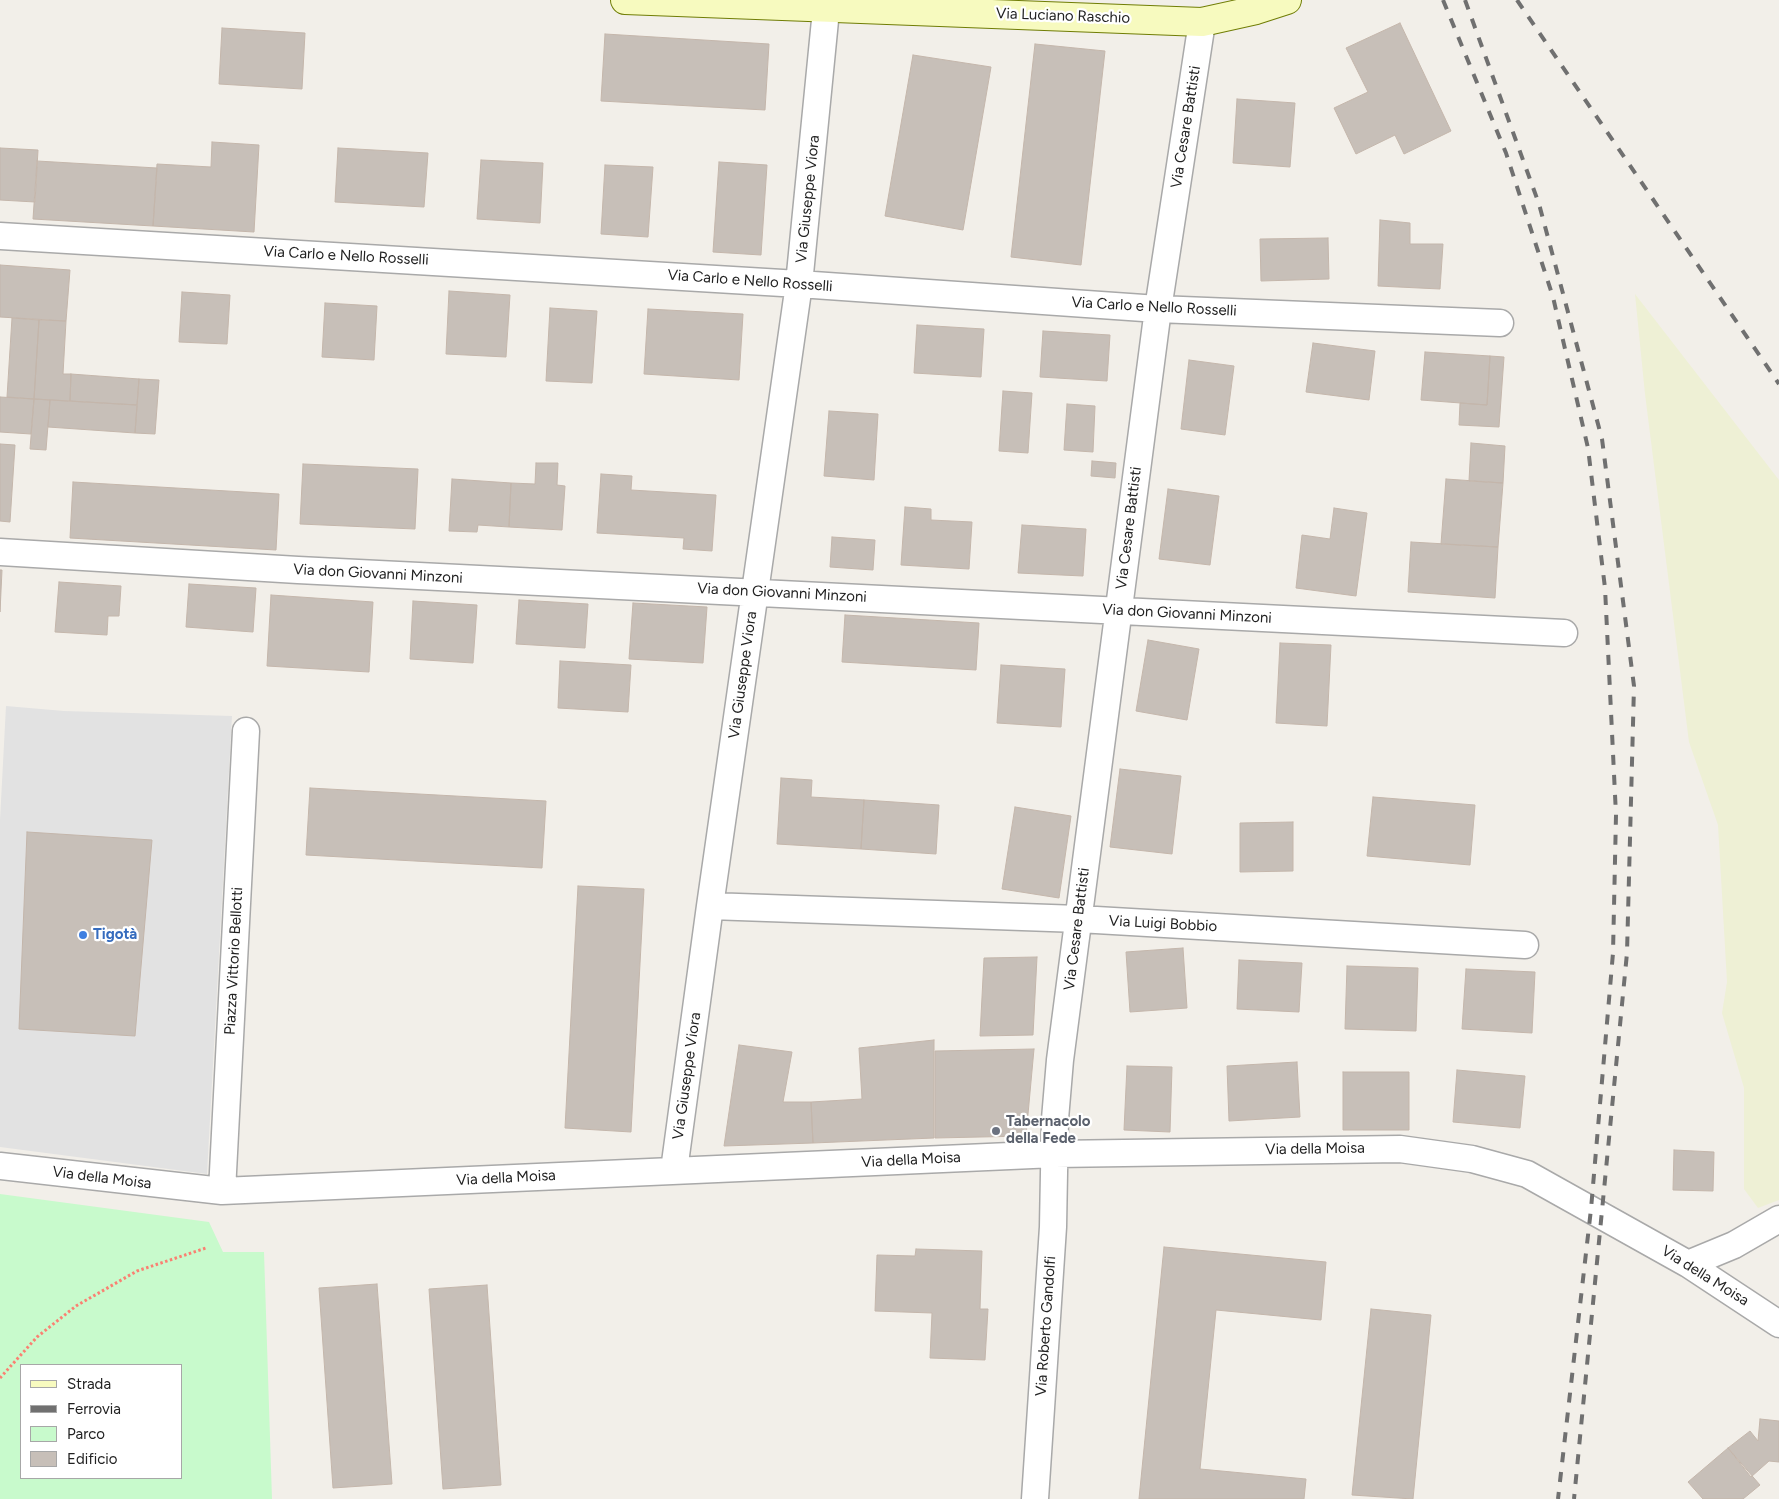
<!DOCTYPE html>
<html>
<head>
<meta charset="utf-8">
<style>
  body { margin:0 }
  #map { position:relative; width:1779px; height:1499px; overflow:hidden; background:#f2efe9; font-family:Figtree,sans-serif }
  canvas { display:block }
  .legend { position:absolute; left:20px; top:1364px; width:162px; height:115px; box-sizing:border-box; background:#fff; border:1px solid #a7a7a7; margin:0; padding:6px 9px; list-style:none; font-size:15px; color:#222 }
  .legend li { display:flex; align-items:center; gap:10px; height:25px }
  .legend b { width:25px; border:1px solid #a7a7a7 }
</style>
</head>
<body>
<div id="map">
<canvas width="1779" height="1499"></canvas>
<ul class="legend">
<li><b style="height:6px;background:#f7fabf"></b>Strada</li>
<li><b style="height:6px;background:#707070"></b>Ferrovia</li>
<li><b style="height:14px;background:#c8facc"></b>Parco</li>
<li><b style="height:14px;background:#c7bfb8"></b>Edificio</li>
</ul>
</div>
<script>
const g = document.querySelector('canvas').getContext('2d');
g.lineJoin = 'round';
function fillPath(path, color) {
  g.fillStyle = color;
  g.fill(path, 'evenodd');
}
function poly(rows) {
  const path = new Path2D();
  for (const r of rows) {
    path.moveTo(r[0], r[1]);
    for (let i = 2; i < r.length; i += 2) path.lineTo(r[i], r[i + 1]);
  }
  return path;
}
function stroke(path, color, width, dash) {
  g.strokeStyle = color;
  g.lineWidth = width;
  g.lineCap = dash ? 'butt' : 'round';
  g.setLineDash(dash || []);
  g.stroke(path);
}
function label(font, color, halo, rows, align = 'center') {
  g.font = font + ' Figtree,sans-serif';
  g.lineWidth = 4.5;
  g.setLineDash([]);
  g.textBaseline = 'middle';
  g.strokeStyle = halo;
  g.fillStyle = color;
  for (const [text, x, y, turn = 0] of rows) {
    g.save();
    g.translate(x, y);
    g.rotate((+turn || 0) * Math.PI / 180);
    g.textAlign = isNaN(turn) ? turn : align;
    if (halo) g.strokeText(text, 0, 0);
    g.fillText(text, 0, 0);
    g.restore();
  }
}
const farmland = poly([
  [1635,294,1779,480,1779,1200,1758,1208,1744,1189,1744,1088,1722,1013,1727,982,1718,825,1689,742,1645,394]
]);
const park = poly([
  [0,1194,209,1222,223,1252,264,1252,272,1499,0,1499],
  [21,1365,181,1365,181,1478,21,1478]
]);
const parking = poly([
  [6,706,64,711,232,716,207,1174,0,1147,0,820]
]);
const building = poly([
  [1400,23,1451,131,1404,154,1395,135,1356,154,1334,108,1368,92,1346,48,1400,23],
  [222,28,305,33,302,89,219,84,222,28],
  [605,34,769,44,765,110,601,101,605,34],
  [1035,44,1105,51,1081,265,1011,257,1035,44],
  [913,55,991,67,963,230,885,216,913,55],
  [1237,99,1295,103,1290,167,1233,163,1237,99],
  [212,142,259,145,254,232,153,226,157,164,211,167,212,142],
  [0,148,38,150,35,202,0,200,0,148],
  [338,148,428,153,424,207,335,202,338,148],
  [481,160,543,163,540,223,477,219,481,160],
  [37,161,157,168,153,226,33,219,37,161],
  [719,162,767,165,761,255,713,252,719,162],
  [605,165,653,167,648,237,601,234,605,165],
  [1380,220,1410,223,1410,244,1443,244,1440,289,1378,286,1380,220],
  [1328,238,1329,279,1261,281,1260,239,1328,238],
  [0,265,70,270,66,321,0,317,0,265],
  [449,291,510,295,506,357,446,354,449,291],
  [182,292,230,295,227,344,179,342,182,292],
  [325,303,377,306,374,360,322,357,325,303],
  [550,308,597,311,592,383,546,381,550,308],
  [648,309,743,314,739,380,644,374,648,309],
  [12,318,39,320,34,399,7,397,12,318],
  [39,320,66,321,63,374,71,374,70,401,34,399,39,320],
  [917,325,984,329,981,377,914,373,917,325],
  [1043,331,1110,335,1107,381,1040,377,1043,331],
  [1313,343,1375,351,1369,400,1306,392,1313,343],
  [1425,352,1490,356,1487,405,1421,400,1425,352],
  [1490,356,1504,357,1499,427,1459,425,1460,403,1487,405,1490,356],
  [1189,360,1234,366,1225,435,1181,429,1189,360],
  [71,374,139,379,137,405,70,401,71,374],
  [139,379,159,380,155,434,135,433,139,379],
  [1003,391,1032,393,1028,453,999,451,1003,391],
  [0,397,34,399,31,434,0,432,0,397],
  [34,399,50,400,46,450,30,449,34,399],
  [50,400,137,405,135,433,48,427,50,400],
  [1067,404,1095,406,1093,452,1064,450,1067,404],
  [829,411,878,414,874,480,824,476,829,411],
  [1471,443,1505,446,1503,483,1469,481,1471,443],
  [0,444,15,445,10,522,0,521,0,444],
  [1092,461,1116,463,1115,478,1091,476,1092,461],
  [536,463,558,463,557,485,565,486,562,530,509,527,511,483,535,484,536,463],
  [303,464,418,469,415,529,300,524,303,464],
  [601,474,632,476,631,490,716,495,712,551,683,549,684,538,597,533,601,474],
  [452,479,511,483,509,527,478,525,477,532,449,531,452,479],
  [1446,479,1503,483,1498,547,1441,544,1446,479],
  [73,482,279,494,276,550,70,538,73,482],
  [1168,489,1219,496,1210,565,1159,559,1168,489],
  [905,507,931,509,931,520,972,522,969,569,901,565,905,507],
  [1334,508,1367,513,1356,596,1296,588,1302,535,1330,539,1334,508],
  [1022,525,1086,529,1083,576,1018,573,1022,525],
  [832,537,875,540,873,570,830,567,832,537],
  [1411,542,1498,547,1495,598,1408,592,1411,542],
  [0,570,2,570,0,612,0,570],
  [59,582,121,586,119,616,108,616,107,635,55,632,59,582],
  [189,584,256,588,253,632,186,627,189,584],
  [271,595,373,602,369,672,267,666,271,595],
  [519,600,588,604,585,648,516,644,519,600],
  [413,601,477,605,473,663,410,659,413,601],
  [633,603,707,607,703,663,629,659,633,603],
  [845,615,979,623,976,670,842,662,845,615],
  [1148,640,1199,649,1187,720,1136,711,1148,640],
  [1280,643,1331,645,1327,726,1276,723,1280,643],
  [560,661,631,665,628,712,558,708,560,661],
  [1001,665,1065,669,1061,727,997,723,1001,665],
  [1120,769,1181,776,1172,854,1110,847,1120,769],
  [781,778,812,780,811,797,864,800,861,849,777,844,781,778],
  [310,788,546,801,542,868,306,855,310,788],
  [1373,797,1475,805,1470,865,1367,856,1373,797],
  [864,800,939,805,936,854,861,849,864,800],
  [1015,807,1071,816,1059,898,1002,889,1015,807],
  [1293,822,1293,871,1240,872,1240,823,1293,822],
  [27,832,152,840,135,1036,19,1029,27,832],
  [578,886,644,889,631,1132,565,1128,578,886],
  [1183,948,1187,1008,1130,1012,1126,952,1183,948],
  [1037,957,1033,1035,980,1036,984,958,1037,957],
  [1239,960,1302,963,1299,1012,1237,1009,1239,960],
  [1347,966,1418,968,1416,1031,1345,1029,1347,966],
  [1466,969,1535,972,1532,1033,1462,1029,1466,969],
  [934,1040,934,1138,813,1143,811,1102,862,1099,859,1048,934,1040],
  [739,1045,792,1052,783,1102,811,1102,813,1143,724,1146,739,1045],
  [1034,1049,1026,1136,935,1138,935,1051,1034,1049],
  [1297,1062,1300,1117,1229,1121,1227,1066,1297,1062],
  [1127,1066,1172,1067,1170,1132,1124,1130,1127,1066],
  [1457,1070,1525,1076,1520,1128,1453,1122,1457,1070],
  [1343,1072,1409,1072,1409,1130,1343,1130,1343,1072],
  [1674,1150,1714,1152,1713,1191,1673,1190,1674,1150],
  [1164,1247,1326,1262,1321,1320,1216,1310,1200,1469,1306,1479,1304,1499,1139,1499,1164,1247],
  [916,1249,982,1251,980,1309,988,1309,985,1360,930,1358,932,1313,875,1311,877,1255,915,1256,916,1249],
  [377,1284,392,1484,333,1488,319,1288,377,1284],
  [487,1285,501,1485,443,1489,429,1289,487,1285],
  [1371,1309,1431,1315,1413,1499,1352,1495,1371,1309],
  [1760,1419,1779,1421,1779,1462,1769,1461,1751,1477,1728,1448,1750,1431,1758,1441,1760,1419],
  [1728,1448,1760,1485,1743,1499,1703,1499,1688,1482,1728,1448]
]);
const path = poly([
  [0,1378,37,1337,76,1306,137,1271,206,1248]
]);
const street = poly([
  [0,236,799,284,1158,309,1500,323],
  [0,552,298,570,1564,633],
  [710,906,1079,919,1525,945],
  [0,1166,222,1191,1055,1154,1400,1149,1472,1159,1527,1174,1688,1264,1779,1324],
  [674,1170,710,906,799,284,827,0],
  [222,1191,246,731],
  [1688,1264,1734,1245,1779,1219],
  [1035,1499,1053,1227,1055,1119,1060,1060,1158,309,1202,22]
]);
const secondary = poly([
  [625,0,1202,22,1256,10,1287,0]
]);
const rail = poly([
  [1443,0,1506,153,1553,297,1588,448,1605,588,1616,815,1613,953,1591,1209,1558,1499],
  [1465,0,1539,204,1602,439,1634,686,1627,953,1574,1499],
  [1517,0,1779,384]
]);
const markers = [
  [83,935,5,"#3f7fe0"],
  [996,1131,5,"#6b7280"]
];
const streetNames = [
  ["Via Luciano Raschio",1063,16,2],
  ["Via Cesare Battisti",1186,127,-81],
  ["Via Giuseppe Viora",808,199,-84],
  ["Via Carlo e Nello Rosselli",346,256,3],
  ["Via Carlo e Nello Rosselli",750,281,4],
  ["Via Carlo e Nello Rosselli",1154,307,3],
  ["Via Cesare Battisti",1129,528,-83],
  ["Via don Giovanni Minzoni",378,574,3],
  ["Via don Giovanni Minzoni",782,593,3],
  ["Via don Giovanni Minzoni",1187,614,3],
  ["Via Giuseppe Viora",743,675,-82],
  ["Via Luigi Bobbio",1163,924,3],
  ["Via Cesare Battisti",1077,929,-83],
  ["Piazza Vittorio Bellotti",234,961,-87],
  ["Via Giuseppe Viora",687,1076,-82],
  ["Via della Moisa",1315,1149,-1],
  ["Via della Moisa",911,1160,-3],
  ["Via della Moisa",102,1178,7],
  ["Via della Moisa",506,1178,-3],
  ["Via della Moisa",1705,1276,32],
  ["Via Roberto Gandolfi",1046,1326,-86]
];
const shopNames = [
  ["Tigotà",93,935]
];
const worshipNames = [
  ["Tabernacolo",1006,1122],
  ["della Fede",1006,1139]
];
fillPath(farmland, '#eef0d5');
fillPath(park, '#c8facc');
fillPath(parking, '#e2e2e2');
fillPath(building, '#c7bfb8');
stroke(building, '#c4b6ab', 1);
stroke(street, '#a9a9a9', 29);
stroke(secondary, '#707d05', 30);
stroke(path, '#fa8072', 3, [2.5, 2.5]);
stroke(street, '#fff', 26);
stroke(secondary, '#f7fabf', 28);
stroke(rail, '#707070', 4, [10, 10]);
for (const [x, y, r, color] of markers) {
  const dot = new Path2D();
  dot.arc(x, y, r, 0, 2 * Math.PI);
  g.fillStyle = color;
  g.fill(dot);
  stroke(dot, '#fff', 2);
}
label('15px', '#222', '#fff', streetNames);
label('bold 15px', '#366cbe', '#fff', shopNames, 'left');
label('bold 15px', '#5b616d', '#fff', worshipNames, 'left');
</script>
</body>
</html>
